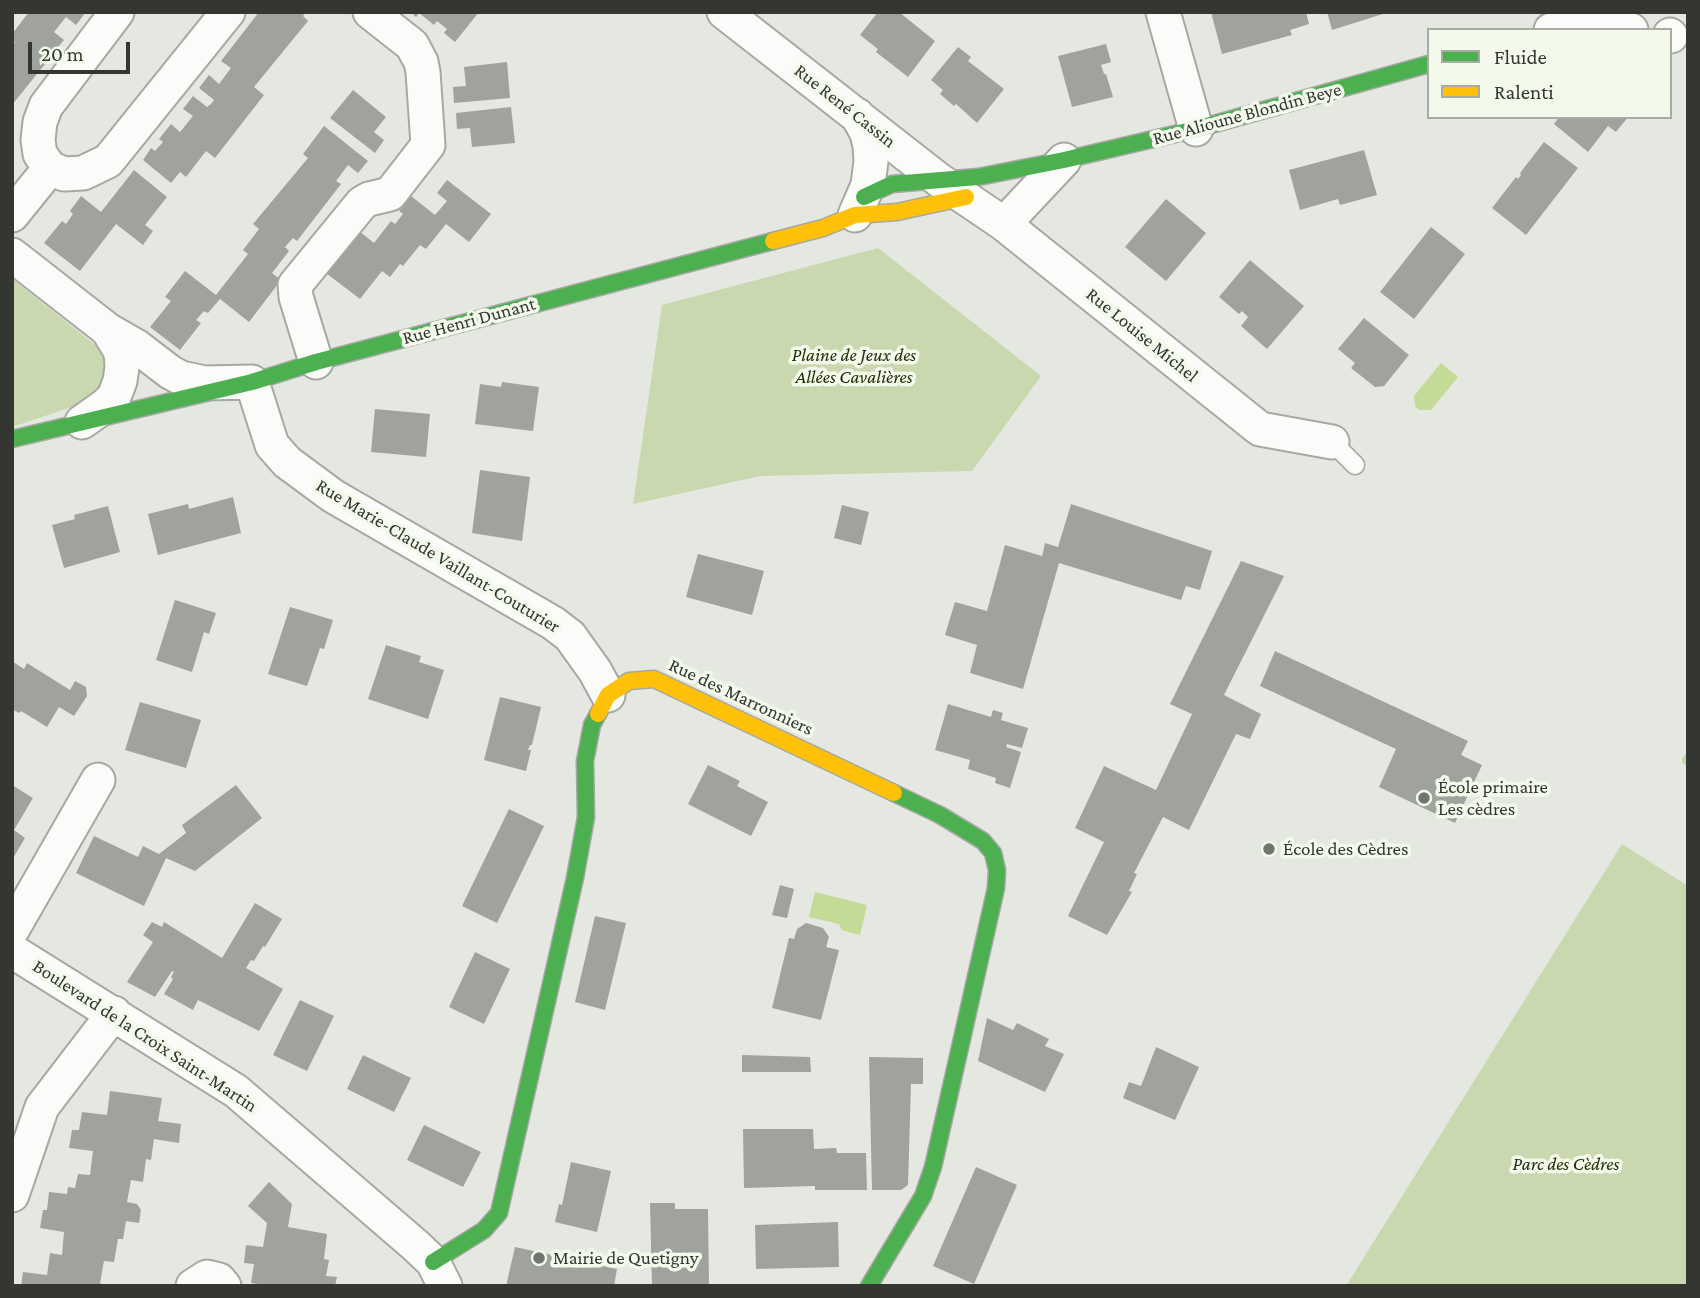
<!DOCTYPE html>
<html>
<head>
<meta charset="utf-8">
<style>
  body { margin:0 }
  #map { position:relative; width:1700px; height:1298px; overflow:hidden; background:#e5e8e1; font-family:"Crimson Pro",serif }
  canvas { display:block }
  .frame { position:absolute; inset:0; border:14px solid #343631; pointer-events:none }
  .legend { position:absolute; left:1427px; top:28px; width:245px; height:91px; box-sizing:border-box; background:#f3f9eb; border:2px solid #a7aba1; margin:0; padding:9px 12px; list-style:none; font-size:21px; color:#343631 }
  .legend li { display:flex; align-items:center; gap:14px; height:35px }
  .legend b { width:35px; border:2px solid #a7aba1 }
  .scale { position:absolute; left:28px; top:42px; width:102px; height:32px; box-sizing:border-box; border:4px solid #343631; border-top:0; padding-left:9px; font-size:21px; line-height:24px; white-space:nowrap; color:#343631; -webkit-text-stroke:5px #f3f9eb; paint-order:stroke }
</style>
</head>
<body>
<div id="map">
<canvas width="1700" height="1298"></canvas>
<div class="frame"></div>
<ul class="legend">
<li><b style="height:9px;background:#4caf50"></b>Fluide</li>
<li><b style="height:9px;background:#ffc107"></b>Ralenti</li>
</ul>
<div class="scale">20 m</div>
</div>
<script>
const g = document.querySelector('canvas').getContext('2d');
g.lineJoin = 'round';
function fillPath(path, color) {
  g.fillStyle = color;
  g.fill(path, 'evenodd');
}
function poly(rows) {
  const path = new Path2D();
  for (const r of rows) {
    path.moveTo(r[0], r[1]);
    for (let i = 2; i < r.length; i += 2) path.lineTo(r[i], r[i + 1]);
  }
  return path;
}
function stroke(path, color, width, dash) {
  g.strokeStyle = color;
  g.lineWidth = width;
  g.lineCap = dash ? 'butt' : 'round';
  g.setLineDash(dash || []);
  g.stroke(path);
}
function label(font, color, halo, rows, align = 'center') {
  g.font = font + ' "Crimson Pro",serif';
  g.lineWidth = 7;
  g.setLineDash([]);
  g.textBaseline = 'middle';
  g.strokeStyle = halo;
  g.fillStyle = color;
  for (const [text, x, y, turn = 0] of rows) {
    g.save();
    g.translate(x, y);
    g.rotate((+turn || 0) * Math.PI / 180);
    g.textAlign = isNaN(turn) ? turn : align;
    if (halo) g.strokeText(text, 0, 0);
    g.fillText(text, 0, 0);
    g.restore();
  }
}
const green = poly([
  [878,248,1041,376,972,471,760,476,633,504,662,305],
  [12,279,98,347,105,361,106,373,96,399,12,427],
  [1622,844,1688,886,1688,1286,1346,1286]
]);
const water = poly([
  [1441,363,1458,377,1431,410,1419,410,1415,406,1414,396],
  [815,892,867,905,860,935,842,930,839,924,809,917]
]);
const stream = poly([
  [1687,760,1688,759]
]);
const building = poly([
  [29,12,86,12,76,25,66,17,54,32,64,40,52,54,48,51,40,61,45,64,12,105,12,46,15,42,12,40,12,34],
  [259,12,306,12,303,16,308,21,254,87,264,95,215,158,206,151,186,177,180,172,171,183,143,160,151,148,155,151,163,142,159,139,171,124,180,132,193,116,183,109,193,96,207,107,211,104,214,100,199,88,209,75,219,84,231,68,221,61],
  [411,12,479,12,455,42,444,33,447,29,437,21,434,25,419,13,416,17],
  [878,12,899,12,935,41,908,77,876,52,878,49,860,35],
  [1211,12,1306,12,1309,24,1290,30,1292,35,1222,54],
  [1327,12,1386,12,1386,13,1332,30],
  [1106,44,1111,62,1101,65,1104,74,1106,74,1113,97,1072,107,1058,56],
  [958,47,971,57,968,61,1004,89,977,123,956,104,954,106,940,94,943,90,931,80],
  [507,62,510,98,454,103,453,87,466,86,464,67],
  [353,90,386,117,374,132,384,140,375,153,330,118],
  [511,107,515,143,472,147,470,128,457,129,456,113],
  [1559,117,1628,117,1616,132,1608,126,1588,152,1554,124],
  [324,126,368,161,358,173,348,165,336,181,341,184,297,241,293,238,285,247,289,251,272,273,281,280,249,322,220,299,208,313,204,311,196,320,201,323,180,350,150,327,171,301,165,297,185,271,216,295,248,254,243,250,259,229,253,224,308,158,303,154],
  [1544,142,1578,168,1526,235,1492,208,1516,177,1518,179,1521,175,1520,173],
  [1364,150,1377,195,1340,205,1338,199,1300,210,1289,170],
  [134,170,167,197,145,225,153,231,143,245,116,224,80,271,44,243,62,221,66,224,73,214,70,211,81,196,101,212],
  [447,180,491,214,469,242,446,224,426,249,420,245,403,266,400,264,390,277,382,271,360,299,326,273,359,231,374,243,391,221,395,224,403,214,399,211,411,196,435,215,447,201,437,193],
  [1166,199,1206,233,1166,281,1125,247],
  [1431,227,1465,254,1414,319,1380,292],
  [1250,260,1304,306,1267,349,1241,326,1248,317,1242,311,1239,314,1219,297],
  [1364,318,1409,355,1384,386,1375,387,1351,368,1355,363,1338,349],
  [502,382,539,387,533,431,475,424,480,384,501,387],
  [375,409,430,414,426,457,371,452],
  [480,470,530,477,522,541,472,533],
  [233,497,241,533,158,555,148,514,188,504,189,509],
  [1071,504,1212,551,1200,590,1186,586,1181,600,1059,563,1023,689,970,673,977,645,945,635,955,602,987,611,1005,545,1042,556,1045,543,1058,547],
  [842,505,869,512,861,545,834,538],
  [108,506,120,552,64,568,52,525,75,519,74,515],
  [698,554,764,571,752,615,686,597],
  [1241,561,1284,576,1224,695,1261,714,1250,739,1236,734,1189,830,1163,817,1134,873,1137,874,1129,891,1132,892,1107,935,1068,916,1104,842,1075,828,1104,766,1156,790,1192,714,1170,704],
  [175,600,216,613,209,634,204,632,192,672,156,660],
  [290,607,333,620,324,649,320,648,307,686,268,674],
  [386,645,421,656,419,662,444,670,428,719,368,699],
  [1275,651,1468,741,1461,755,1482,765,1455,823,1379,787,1396,749,1260,686],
  [12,661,24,669,27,663,70,690,75,681,86,687,87,696,74,716,59,707,47,727,21,711,19,713,12,709],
  [500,697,541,707,532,745,530,745,528,750,531,750,526,771,484,760],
  [140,702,201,720,186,768,125,750],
  [948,704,991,717,993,710,1003,713,1001,720,1028,728,1022,748,1007,744,1006,747,1021,752,1010,788,995,783,996,778,968,769,970,760,935,750],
  [708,765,740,781,737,786,768,802,751,836,688,804],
  [12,785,33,798,14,830,25,838,12,860],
  [236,785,262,818,195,871,166,858,144,906,76,873,94,836,138,857,143,846,159,854,186,833,182,825],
  [509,809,544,826,497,923,462,906],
  [780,885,794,889,787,918,772,915],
  [255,903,282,919,265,947,263,946,254,961,251,960,246,968,283,989,259,1031,198,1000,193,1010,164,994,173,979,171,977,174,972,172,971,155,997,127,982,153,942,143,935,152,922,162,927,164,922,222,958],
  [595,916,626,923,605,1010,575,1002],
  [806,923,823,928,829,937,826,947,839,950,821,1020,772,1008,789,938,794,939,797,929],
  [475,952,510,969,484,1024,449,1007],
  [300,1000,334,1016,307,1071,273,1055],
  [987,1018,1013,1030,1017,1023,1049,1039,1045,1046,1064,1054,1045,1092,978,1061],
  [1156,1047,1199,1067,1175,1120,1123,1098,1129,1082,1141,1086],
  [363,1055,411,1078,394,1112,347,1089],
  [742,1055,810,1057,811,1072,742,1072],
  [869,1057,923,1058,923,1084,911,1084,908,1185,901,1190,872,1190],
  [110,1091,162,1098,158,1121,181,1124,179,1143,154,1139,151,1160,146,1159,143,1182,131,1180,127,1202,137,1204,141,1210,139,1223,126,1221,123,1239,118,1239,114,1262,104,1261,100,1283,106,1286,21,1286,23,1272,47,1275,50,1253,62,1255,64,1232,40,1228,43,1210,47,1210,49,1192,67,1194,68,1187,75,1188,78,1174,90,1175,93,1151,69,1148,72,1130,79,1130,82,1112,107,1115],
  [424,1125,481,1152,463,1187,407,1160],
  [743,1129,813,1129,814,1149,836,1148,837,1153,866,1153,867,1190,815,1190,815,1186,744,1188],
  [571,1162,611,1171,597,1232,555,1222,559,1204,562,1205],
  [976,1167,1017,1185,974,1284,933,1266],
  [269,1182,292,1204,288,1227,327,1234,324,1259,329,1260,326,1276,337,1277,335,1286,271,1286,251,1283,254,1264,244,1263,246,1245,263,1247,267,1223,248,1206],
  [650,1203,675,1203,675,1209,708,1209,709,1286,652,1286],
  [838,1222,839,1267,756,1269,755,1225],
  [515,1247,617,1269,614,1286,506,1286]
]);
const lane = poly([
  [1332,442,1355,465]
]);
const street = poly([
  [117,12,46,106,40,122,38,140,40,154,50,168,64,174,83,173,108,161,228,12],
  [724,12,939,180,1004,224,1260,429,1332,442],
  [1163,12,1196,129],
  [1551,30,1578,22,1631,30],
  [1670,35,1671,36],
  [12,215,50,168],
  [855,215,868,185,871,161,870,146,867,133,857,115],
  [1004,224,1064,160],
  [12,255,108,330,136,346,170,372,181,378,205,383,252,382,272,445,287,462,333,496,553,623,570,636,595,671,608,695],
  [316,362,296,297,295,285,362,203,369,199,390,194,428,145,423,72,421,62,412,45,370,12],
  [82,422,106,405,114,397,120,381,122,367,121,352,108,330],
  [12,930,98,780],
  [12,951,236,1091,415,1245,433,1262,445,1286],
  [12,1195,42,1107,114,1013],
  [193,1286,207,1277,219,1280,224,1286]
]);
const fast = poly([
  [864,197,892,184,978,177,1064,160,1196,129,1429,64],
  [12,439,252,382,316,362,773,241],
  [433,1262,484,1230,499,1213,575,878,586,817,585,761,592,725,598,714],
  [869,1286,923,1196,933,1167,996,888,997,870,993,853,983,841,940,815,894,793]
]);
const slow = poly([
  [773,241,823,228,855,215,897,212,966,197],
  [598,714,608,695,629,681,654,679,894,793]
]);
const markers = [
  [1424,798,7,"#72746f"],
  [1269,849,7,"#72746f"],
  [539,1258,7,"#72746f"]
];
const streetNames = [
  ["Rue René Cassin",845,106,38],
  ["Rue Alioune Blondin Beye",1247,114,-15],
  ["Rue Henri Dunant",469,321,-15],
  ["Rue Louise Michel",1142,335,39],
  ["Rue Marie-Claude Vaillant-Couturier",438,556,31],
  ["Rue des Marronniers",741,697,25],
  ["Boulevard de la Croix Saint-Martin",145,1036,33]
];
const parkNames = [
  ["Plaine de Jeux des",854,355],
  ["Allées Cavalières",854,377],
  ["Parc des Cèdres",1566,1164]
];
const poiNames = [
  ["École primaire",1438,787],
  ["Les cèdres",1438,809],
  ["École des Cèdres",1283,849],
  ["Mairie de Quetigny",553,1258]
];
fillPath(green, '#c9d8ae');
fillPath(water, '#c4db97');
stroke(stream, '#c4db97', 10);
fillPath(building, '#a0a29d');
stroke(lane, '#a6a8a3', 21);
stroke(street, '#a6a8a3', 37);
stroke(fast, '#a6a8a3', 19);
stroke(slow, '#a6a8a3', 19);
stroke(lane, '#fbfcfa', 18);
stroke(street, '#fbfcfa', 33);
stroke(fast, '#4caf50', 16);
stroke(slow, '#ffc107', 16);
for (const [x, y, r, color] of markers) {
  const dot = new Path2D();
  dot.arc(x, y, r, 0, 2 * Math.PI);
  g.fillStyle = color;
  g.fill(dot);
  stroke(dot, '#f3f9eb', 2.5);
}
label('19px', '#343631', '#f3f9eb', streetNames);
label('italic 19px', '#232e06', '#f3f9eb', parkNames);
label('19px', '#343631', '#f3f9eb', poiNames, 'left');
</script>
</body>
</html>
